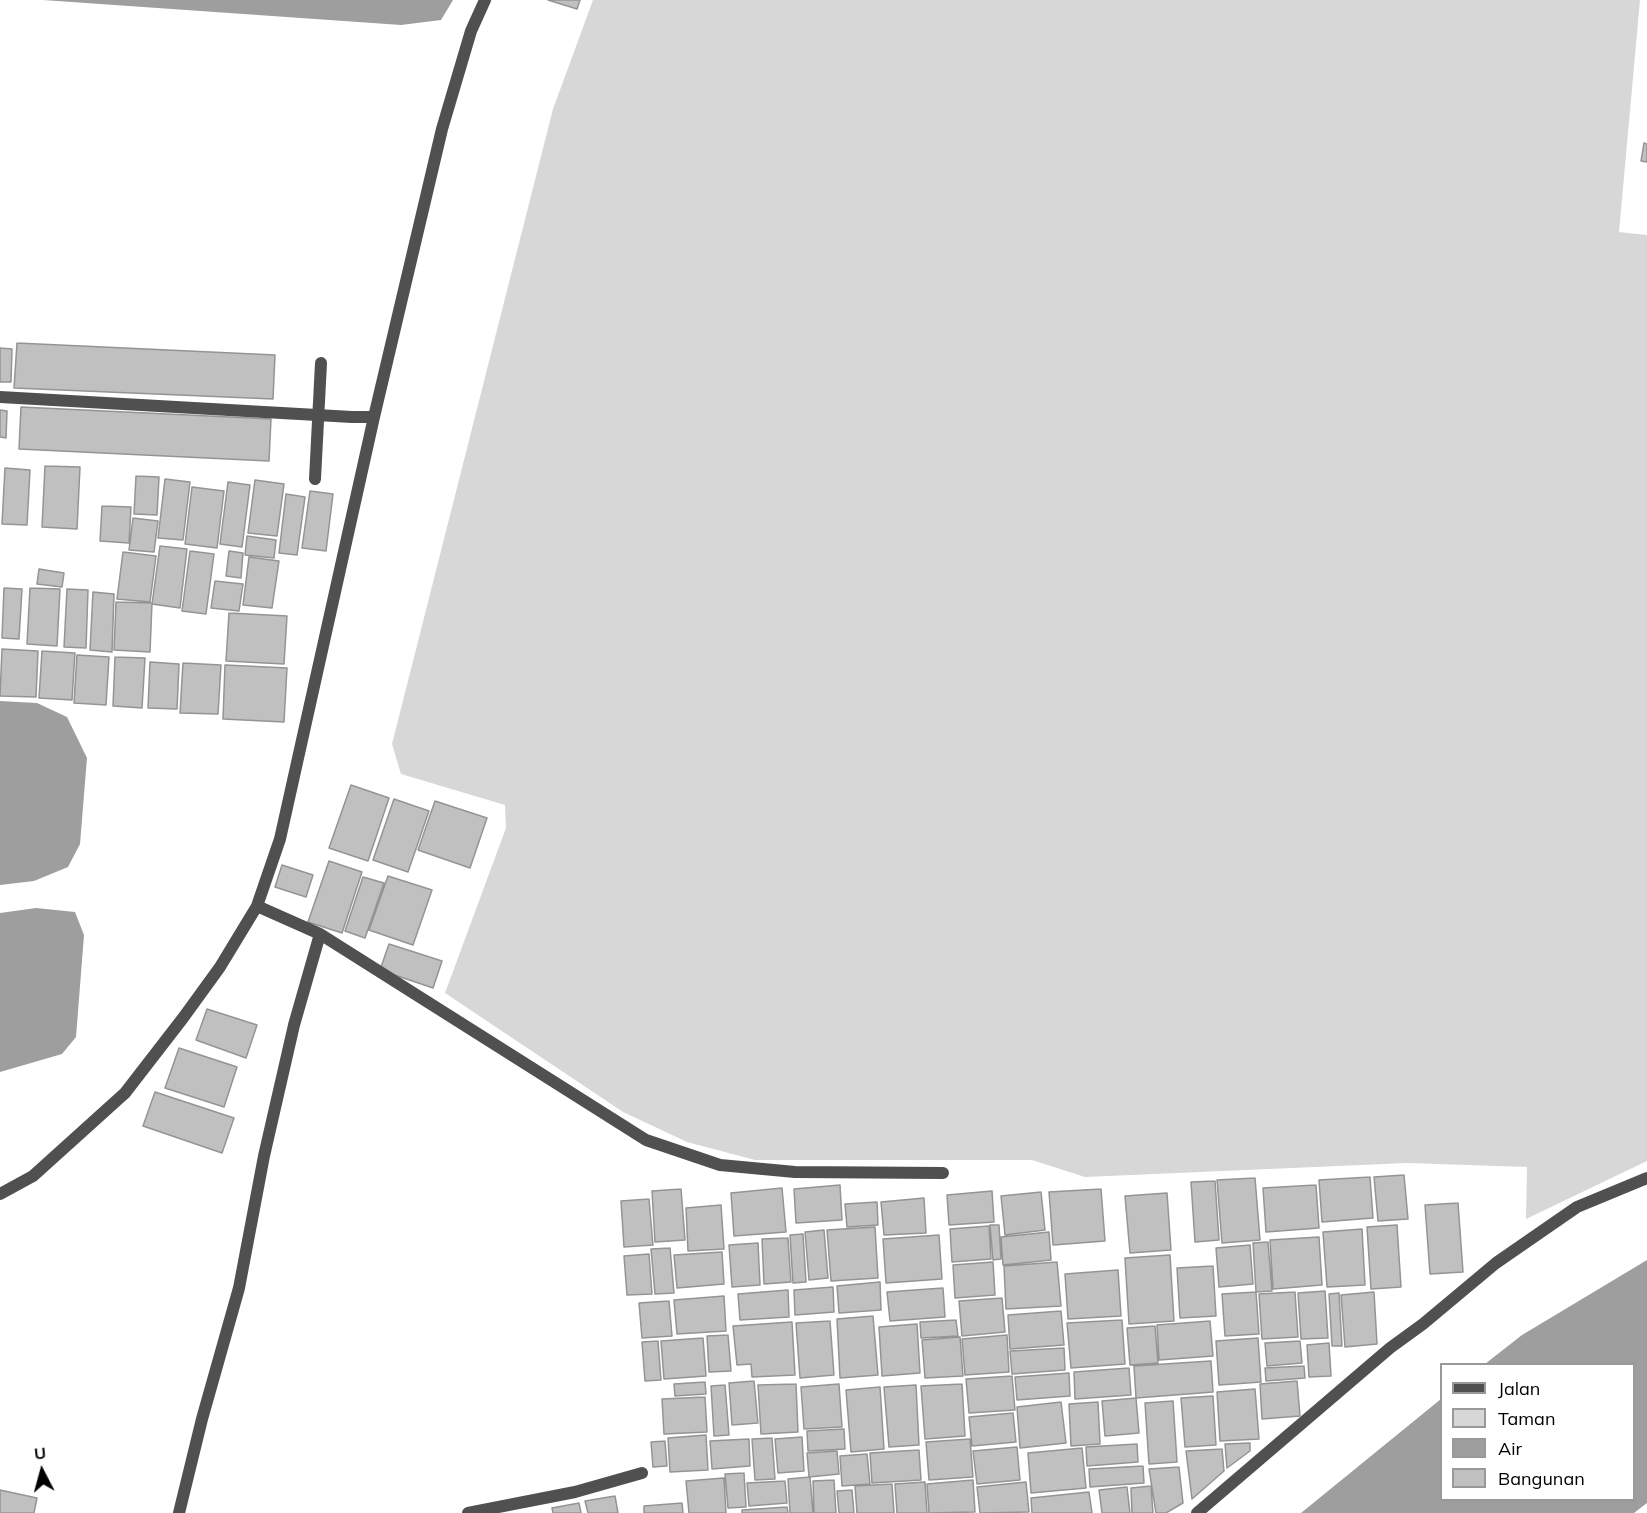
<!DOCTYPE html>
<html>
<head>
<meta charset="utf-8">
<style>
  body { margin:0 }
  #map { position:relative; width:1647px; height:1513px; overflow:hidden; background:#fff; font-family:Mulish,sans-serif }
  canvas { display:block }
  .legend { position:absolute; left:1440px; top:1363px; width:195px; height:138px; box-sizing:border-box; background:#fff; border:2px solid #999; margin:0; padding:8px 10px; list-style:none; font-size:18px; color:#000 }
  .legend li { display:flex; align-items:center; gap:12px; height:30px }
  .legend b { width:30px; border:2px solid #999 }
  .north { position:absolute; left:12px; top:1441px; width:60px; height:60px; -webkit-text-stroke:4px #fff; paint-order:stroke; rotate:354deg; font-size:16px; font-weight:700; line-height:24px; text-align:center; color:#000 }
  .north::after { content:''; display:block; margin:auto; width:21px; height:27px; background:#000; clip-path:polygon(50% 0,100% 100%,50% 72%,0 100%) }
</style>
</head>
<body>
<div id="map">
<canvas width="1647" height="1513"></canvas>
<ul class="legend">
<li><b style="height:8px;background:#505050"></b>Jalan</li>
<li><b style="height:16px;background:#d7d7d7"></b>Taman</li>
<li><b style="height:16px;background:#9e9e9e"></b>Air</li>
<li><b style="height:16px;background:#c0c0c0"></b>Bangunan</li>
</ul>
<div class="north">U</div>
</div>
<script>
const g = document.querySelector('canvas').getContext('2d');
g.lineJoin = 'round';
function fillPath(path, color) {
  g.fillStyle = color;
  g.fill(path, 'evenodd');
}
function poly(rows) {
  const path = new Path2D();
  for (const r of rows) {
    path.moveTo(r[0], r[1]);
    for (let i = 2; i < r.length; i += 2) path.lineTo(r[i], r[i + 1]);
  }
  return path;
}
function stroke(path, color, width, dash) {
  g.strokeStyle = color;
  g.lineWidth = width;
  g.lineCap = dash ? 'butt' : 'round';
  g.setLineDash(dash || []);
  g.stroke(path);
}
const green = poly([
  [593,0,1640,0,1619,232,1647,235,1647,1161,1526,1219,1527,1167,1407,1163,1085,1177,1032,1160,755,1160,687,1142,623,1112,445,993,506,828,505,805,401,774,392,744,553,109]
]);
const water = poly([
  [43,0,453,0,441,20,401,25],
  [0,701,37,703,67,717,87,758,80,844,68,867,34,881,0,885],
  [36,908,75,912,84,935,76,1037,62,1054,0,1072,0,913],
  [1647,1260,1647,1503,1634,1513,1301,1513,1441,1399,1442,1500,1634,1500,1634,1364,1485,1364,1522,1335]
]);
const building = poly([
  [548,0,580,0,577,9,548,0],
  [1644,143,1647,144,1647,162,1641,161,1644,143],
  [17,343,275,355,273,399,14,388,17,343],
  [0,348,12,349,11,382,0,382,0,348],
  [21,407,271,419,269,461,19,449,21,407],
  [0,410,7,411,6,438,0,437,0,410],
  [45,466,80,467,77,529,42,527,45,466],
  [5,468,30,470,27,525,2,524,5,468],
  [136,476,159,477,157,515,134,514,136,476],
  [165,479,190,482,183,540,158,538,165,479],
  [255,480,284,484,277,536,248,533,255,480],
  [228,482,250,485,242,547,220,544,228,482],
  [192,487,224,491,217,548,185,544,192,487],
  [310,491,333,494,326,551,302,548,310,491],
  [286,494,305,497,297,555,279,553,286,494],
  [102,506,131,507,129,543,100,541,102,506],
  [133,518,158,521,154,552,129,550,133,518],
  [247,536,276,540,274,558,245,555,247,536],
  [160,546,187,549,180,608,152,604,160,546],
  [190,551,214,554,206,614,182,611,190,551],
  [229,551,243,553,241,578,226,576,229,551],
  [123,552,156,556,150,602,117,599,123,552],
  [249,557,279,561,272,608,243,605,249,557],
  [39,569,64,573,62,587,37,584,39,569],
  [215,581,243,584,239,611,211,608,215,581],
  [4,588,22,589,19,639,2,638,4,588],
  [30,588,60,589,57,646,27,644,30,588],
  [67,589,88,590,86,648,64,647,67,589],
  [93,592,114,594,112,652,90,650,93,592],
  [116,602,152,603,150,652,114,650,116,602],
  [229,613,287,616,284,664,226,661,229,613],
  [2,649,38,651,36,697,0,696,2,649],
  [42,651,75,653,72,700,39,698,42,651],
  [77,655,109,657,106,705,74,703,77,655],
  [115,657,145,658,142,708,113,706,115,657],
  [150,662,179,664,177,709,148,708,150,662],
  [183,663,221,665,218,714,180,713,183,663],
  [225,665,287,668,284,722,223,719,225,665],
  [351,785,389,798,368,861,329,848,351,785],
  [394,799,429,811,408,872,373,860,394,799],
  [435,801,487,818,470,868,418,850,435,801],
  [329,861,362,872,342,933,308,922,329,861],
  [282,865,313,875,306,897,275,887,282,865],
  [388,876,432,890,413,945,369,930,388,876],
  [363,877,384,883,365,938,345,931,363,877],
  [389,944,442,961,433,988,380,970,389,944],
  [207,1009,257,1025,246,1058,196,1040,207,1009],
  [179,1048,237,1067,224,1107,165,1088,179,1048],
  [155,1092,234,1118,222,1153,143,1126,155,1092],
  [1404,1175,1408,1219,1378,1221,1374,1177,1404,1175],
  [1370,1177,1373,1218,1322,1222,1319,1180,1370,1177],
  [1255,1178,1260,1240,1222,1243,1217,1180,1255,1178],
  [1215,1181,1219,1240,1195,1242,1191,1182,1215,1181],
  [840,1185,842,1220,796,1223,794,1189,840,1185],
  [1316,1185,1319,1228,1266,1232,1263,1188,1316,1185],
  [782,1188,786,1232,734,1236,731,1193,782,1188],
  [681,1189,685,1240,655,1242,652,1191,681,1189],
  [1101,1189,1105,1241,1053,1245,1049,1192,1101,1189],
  [992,1191,994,1222,949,1225,947,1195,992,1191],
  [1041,1192,1045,1230,1005,1235,1001,1196,1041,1192],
  [1167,1193,1171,1250,1130,1253,1125,1196,1167,1193],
  [924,1198,926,1233,884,1235,881,1202,924,1198],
  [649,1199,653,1245,624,1247,621,1201,649,1199],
  [877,1202,878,1225,847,1227,845,1204,877,1202],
  [1458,1203,1463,1272,1430,1274,1425,1205,1458,1203],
  [721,1205,724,1249,688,1251,686,1208,721,1205],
  [990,1225,999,1225,1001,1259,993,1260,990,1225],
  [1397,1225,1401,1287,1371,1289,1367,1227,1397,1225],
  [989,1226,991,1259,952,1262,950,1229,989,1226],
  [875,1227,878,1278,831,1281,827,1230,875,1227],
  [1362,1229,1365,1285,1327,1287,1323,1232,1362,1229],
  [824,1230,828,1278,809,1280,805,1232,824,1230],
  [1049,1232,1051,1260,1003,1265,1001,1237,1049,1232],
  [803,1234,806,1282,793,1283,790,1235,803,1234],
  [939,1235,942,1279,886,1283,883,1239,939,1235],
  [1319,1237,1322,1285,1273,1289,1270,1240,1319,1237],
  [788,1238,791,1282,764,1284,762,1239,788,1238],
  [1268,1242,1272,1291,1256,1292,1253,1243,1268,1242],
  [758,1243,760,1285,732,1287,729,1245,758,1243],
  [1250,1245,1253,1284,1219,1287,1216,1248,1250,1245],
  [670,1248,674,1293,655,1294,651,1249,670,1248],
  [722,1252,724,1284,677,1288,674,1255,722,1252],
  [649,1254,652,1294,627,1295,624,1256,649,1254],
  [1170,1255,1174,1321,1129,1324,1125,1258,1170,1255],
  [993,1262,995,1295,955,1298,953,1265,993,1262],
  [1057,1262,1061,1306,1006,1309,1004,1266,1057,1262],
  [1213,1266,1216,1316,1180,1318,1177,1268,1213,1266],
  [1118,1270,1121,1316,1068,1319,1065,1274,1118,1270],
  [880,1282,881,1310,839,1313,837,1286,880,1282],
  [833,1287,834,1312,795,1315,794,1290,833,1287],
  [943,1288,945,1317,890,1321,887,1292,943,1288],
  [788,1290,789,1317,740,1320,738,1294,788,1290],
  [1325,1291,1328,1338,1301,1339,1298,1293,1325,1291],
  [1256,1292,1259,1334,1225,1336,1222,1294,1256,1292],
  [1295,1292,1298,1337,1262,1339,1259,1294,1295,1292],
  [1374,1292,1377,1344,1345,1347,1341,1295,1374,1292],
  [1339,1293,1342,1346,1332,1346,1329,1294,1339,1293],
  [724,1296,726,1331,677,1334,674,1300,724,1296],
  [1002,1298,1005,1332,962,1336,959,1301,1002,1298],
  [669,1301,672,1336,642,1338,639,1303,669,1301],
  [1061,1311,1064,1345,1010,1349,1008,1315,1061,1311],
  [873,1316,878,1375,840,1378,837,1319,873,1316],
  [956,1320,958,1336,921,1338,920,1322,956,1320],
  [1122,1320,1125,1364,1071,1368,1067,1323,1122,1320],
  [830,1321,834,1375,800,1378,796,1323,830,1321],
  [1210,1321,1213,1356,1159,1360,1157,1325,1210,1321],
  [792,1322,795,1375,752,1377,751,1364,737,1365,733,1326,792,1322],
  [917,1324,920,1373,882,1376,879,1327,917,1324],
  [1155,1326,1158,1363,1130,1365,1127,1328,1155,1326],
  [728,1335,731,1371,709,1372,707,1336,728,1335],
  [1007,1335,1009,1372,965,1375,962,1339,1007,1335],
  [960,1337,963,1376,925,1378,922,1340,960,1337],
  [703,1338,706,1376,664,1379,661,1341,703,1338],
  [1258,1338,1261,1382,1219,1385,1216,1341,1258,1338],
  [658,1341,661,1380,645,1381,642,1342,658,1341],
  [1300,1341,1302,1363,1267,1366,1265,1343,1300,1341],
  [1329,1343,1331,1376,1309,1377,1307,1345,1329,1343],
  [1064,1348,1065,1370,1012,1374,1010,1351,1064,1348],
  [1211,1361,1213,1392,1136,1398,1134,1366,1211,1361],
  [1304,1366,1305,1378,1266,1381,1265,1368,1304,1366],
  [1129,1368,1131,1395,1075,1399,1074,1372,1129,1368],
  [1069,1373,1070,1396,1017,1400,1015,1377,1069,1373],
  [1012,1376,1015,1410,969,1413,966,1379,1012,1376],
  [754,1381,758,1423,732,1425,729,1383,754,1381],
  [1297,1381,1300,1416,1262,1419,1260,1384,1297,1381],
  [705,1382,706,1394,675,1396,674,1384,705,1382],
  [796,1384,798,1432,761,1434,758,1385,796,1384],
  [839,1384,842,1427,804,1429,801,1387,839,1384],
  [962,1384,965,1436,925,1439,921,1386,962,1384],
  [725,1385,729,1435,714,1436,711,1386,725,1385],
  [916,1385,919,1445,889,1447,884,1387,916,1385],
  [880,1387,884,1449,851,1452,846,1390,880,1387],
  [1255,1389,1259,1439,1220,1441,1217,1392,1255,1389],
  [1213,1396,1216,1445,1185,1447,1181,1398,1213,1396],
  [705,1397,707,1432,664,1434,662,1399,705,1397],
  [1136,1398,1139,1433,1105,1436,1102,1401,1136,1398],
  [1173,1401,1177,1462,1149,1464,1145,1403,1173,1401],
  [1061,1402,1066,1443,1020,1448,1017,1407,1061,1402],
  [1098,1402,1100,1444,1071,1446,1069,1404,1098,1402],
  [1013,1413,1016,1442,972,1446,969,1417,1013,1413],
  [844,1429,845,1449,808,1451,807,1431,844,1429],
  [706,1435,708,1470,670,1472,668,1438,706,1435],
  [802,1437,804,1471,778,1473,775,1439,802,1437],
  [772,1438,775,1479,755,1480,752,1439,772,1438],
  [749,1439,750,1466,712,1469,710,1441,749,1439],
  [970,1439,973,1477,929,1480,926,1442,970,1439],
  [665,1441,667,1466,653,1467,651,1442,665,1441],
  [1250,1443,1250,1451,1227,1468,1225,1444,1250,1443],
  [1137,1444,1138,1462,1087,1466,1086,1447,1137,1444],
  [1017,1447,1020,1480,977,1484,973,1451,1017,1447],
  [1082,1448,1086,1488,1031,1493,1028,1453,1082,1448],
  [1222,1449,1224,1471,1192,1499,1186,1451,1222,1449],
  [919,1450,921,1480,872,1483,870,1453,919,1450],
  [837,1451,839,1474,809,1477,807,1453,837,1451],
  [867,1454,870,1484,842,1486,840,1456,867,1454],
  [1143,1466,1144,1483,1090,1487,1089,1469,1143,1466],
  [1179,1467,1183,1503,1166,1513,1156,1513,1149,1469,1179,1467],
  [744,1473,746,1507,728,1508,725,1474,744,1473],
  [810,1477,813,1513,790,1513,788,1479,810,1477],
  [724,1478,726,1513,689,1513,686,1481,724,1478],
  [834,1480,836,1513,814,1513,813,1481,834,1480],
  [973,1480,975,1512,929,1513,927,1484,973,1480],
  [785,1481,787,1503,749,1506,747,1483,785,1481],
  [925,1482,927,1513,897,1513,895,1484,925,1482],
  [1026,1482,1029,1512,980,1513,977,1487,1026,1482],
  [892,1484,894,1513,857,1513,855,1486,892,1484],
  [1151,1486,1153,1513,1132,1513,1131,1488,1151,1486],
  [1127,1487,1130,1513,1102,1513,1099,1490,1127,1487],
  [0,1490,37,1498,34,1513,0,1513,0,1490],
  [852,1490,854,1513,839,1513,837,1491,852,1490],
  [1089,1492,1092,1513,1032,1513,1031,1498,1089,1492],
  [615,1496,618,1513,588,1513,585,1501,615,1496],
  [579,1503,581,1513,553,1513,552,1508,579,1503],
  [682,1503,683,1513,644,1513,644,1506,682,1503],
  [787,1507,788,1513,742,1513,742,1510,787,1507]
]);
const street = poly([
  [0,397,352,417,374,417],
  [315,479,321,363],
  [257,906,320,934,646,1140,720,1165,795,1172,943,1173],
  [0,1194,33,1176,125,1093,183,1018,220,967,257,906,280,839,374,417,442,129,471,31,485,0],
  [179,1513,202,1419,239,1288,264,1156,294,1025,320,934],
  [468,1513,575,1492,642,1473],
  [1197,1513,1390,1348,1423,1324,1496,1263,1577,1207,1647,1178]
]);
fillPath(green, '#d7d7d7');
fillPath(water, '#9e9e9e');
fillPath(building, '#c0c0c0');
stroke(building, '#949494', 1.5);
stroke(street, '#505050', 12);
</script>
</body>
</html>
